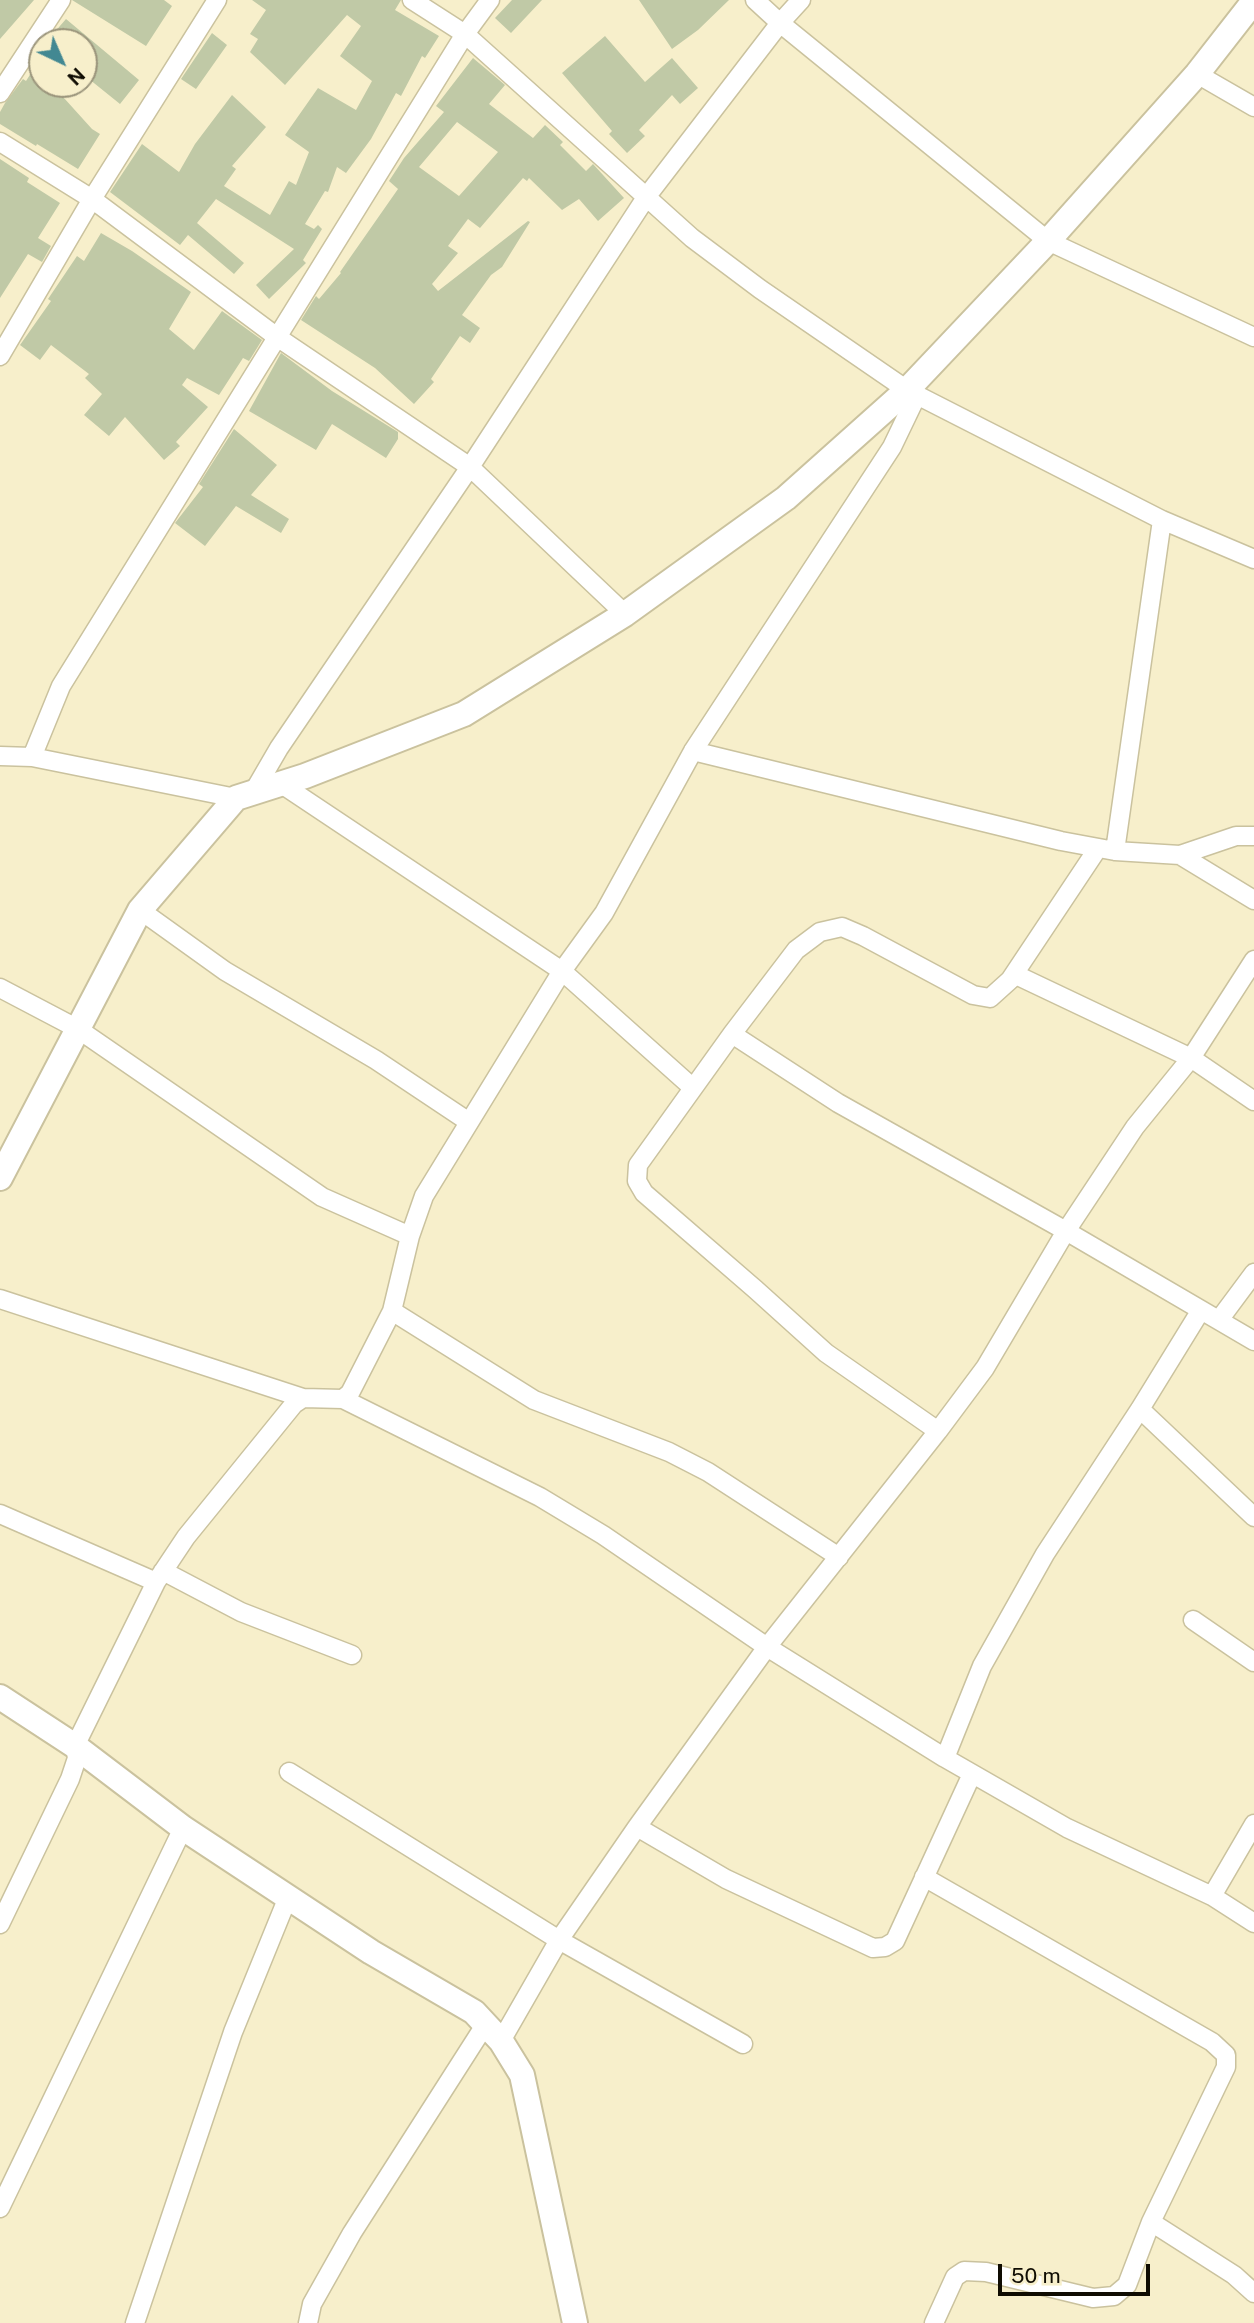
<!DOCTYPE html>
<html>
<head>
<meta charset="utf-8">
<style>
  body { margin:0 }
  #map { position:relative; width:1254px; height:2323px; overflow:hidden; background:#f7efcb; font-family:"Public Sans",sans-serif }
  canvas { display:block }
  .north { position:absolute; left:28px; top:28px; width:70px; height:70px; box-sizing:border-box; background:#f7efcb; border:2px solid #9a947b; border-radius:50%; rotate:136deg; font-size:19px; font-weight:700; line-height:28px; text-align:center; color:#0f0c02 }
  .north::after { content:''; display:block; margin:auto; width:24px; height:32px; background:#428892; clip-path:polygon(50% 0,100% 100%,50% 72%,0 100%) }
  .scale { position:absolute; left:998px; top:2264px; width:152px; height:32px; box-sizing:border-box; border:4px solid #0f0c02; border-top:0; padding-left:9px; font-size:21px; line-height:24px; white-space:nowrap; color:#0f0c02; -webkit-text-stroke:5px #f7efcb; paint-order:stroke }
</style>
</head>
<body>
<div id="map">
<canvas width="1254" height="2323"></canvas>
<div class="north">N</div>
<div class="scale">50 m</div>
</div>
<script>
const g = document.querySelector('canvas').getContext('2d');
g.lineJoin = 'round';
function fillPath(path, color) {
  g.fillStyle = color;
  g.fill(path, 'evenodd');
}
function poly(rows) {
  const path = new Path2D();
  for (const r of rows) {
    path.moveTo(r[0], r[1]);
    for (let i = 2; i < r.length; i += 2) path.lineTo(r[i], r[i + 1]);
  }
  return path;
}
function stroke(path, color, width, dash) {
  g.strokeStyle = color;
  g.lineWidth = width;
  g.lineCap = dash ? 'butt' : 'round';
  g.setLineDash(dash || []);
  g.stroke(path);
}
const building = poly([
  [0,0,34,0,0,39],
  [72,0,164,0,172,6,146,46],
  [252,0,401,0,395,10,439,36,425,58,422,56,401,96,396,93,371,139,346,173,337,167,328,192,325,191,305,224,314,229,318,225,322,229,303,260,306,263,269,299,256,285,294,249,216,199,197,223,244,263,234,274,188,235,180,245,110,192,142,144,179,172,195,144,232,95,266,127,232,166,236,169,224,186,270,215,289,181,296,185,309,152,285,135,318,88,356,110,372,81,340,56,361,26,347,15,285,85,250,52,258,39,250,34,266,10],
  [512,0,542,0,511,33,495,18],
  [639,0,729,0,698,30,672,49],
  [66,19,139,80,120,104,84,75,84,42,62,42,53,34],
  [212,33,227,45,196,89,181,79],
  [605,36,645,82,672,58,698,88,680,104,672,95,639,130,645,136,627,153,609,134,612,131,562,73],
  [42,56,42,84,73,84,64,98,92,129,100,134,78,169,37,144,36,146,0,124,0,112,5,103,23,79,26,81],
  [473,58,505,85,489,104,533,138,545,125,563,142,560,145,586,171,593,164,624,198,598,221,579,199,562,210,529,178,527,181,523,178,480,228,468,219,448,246,458,253,432,284,438,291,528,221,530,222,502,267,491,275,462,315,480,328,470,343,460,336,431,379,434,382,414,404,375,368,301,320,316,296,319,299,341,273,340,272,398,189,389,181,404,158,444,112,436,106],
  [457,122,498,152,459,196,419,167],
  [0,159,29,178,27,182,60,203,38,238,51,246,42,262,28,254,0,298],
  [101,233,132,251,191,292,169,329,194,350,222,311,262,340,249,361,243,358,219,395,187,378,182,385,208,407,176,442,180,446,164,460,125,417,109,436,84,415,102,394,85,378,89,374,51,345,40,360,20,345,51,301,48,299,77,256,84,261],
  [281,353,332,391,398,432,398,439,386,458,332,424,316,450,249,411],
  [234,429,277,465,251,495,289,519,281,533,236,506,205,546,175,523,203,487,199,484]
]);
const street = poly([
  [412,0,465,34,692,238,760,289,907,390,1162,520,1254,559],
  [755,0,780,23,1048,241,1254,337],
  [1197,74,1254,107],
  [0,93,61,0],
  [0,142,92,199,277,337,470,467,625,614],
  [0,356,92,199,217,0],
  [693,751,1061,841,1115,851,1180,855,1236,836,1254,836],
  [0,756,32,757,236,798],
  [32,757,61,686,465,34,490,0],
  [280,783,562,971,693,1088],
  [254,791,279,748,470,467,647,196,780,23,801,0],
  [1115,851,1162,520],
  [1180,855,1254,900],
  [140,910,225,971,376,1060,469,1122],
  [1014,974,1191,1058,1254,1101],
  [0,988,78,1029,322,1197,410,1236],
  [732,1034,838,1103,1066,1231,1254,1341],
  [0,1299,303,1398],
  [392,1311,534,1400,669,1452,708,1472,839,1557],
  [1219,1320,1254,1273],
  [343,1399,540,1497,603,1535,767,1647,945,1758,1067,1828,1212,1896,1254,1923],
  [1140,1409,1254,1517],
  [938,1431,826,1353,755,1289,644,1193,637,1181,638,1165,732,1034,796,950,820,932,842,927,863,936,973,995,990,998,1010,980,1098,848],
  [0,1514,156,1582],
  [163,1571,241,1612,352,1655],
  [1193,1620,1254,1662],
  [945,1758,982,1666,1045,1554,1140,1409,1201,1310],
  [289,1772,559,1940,743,2044],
  [637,1827,726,1879,873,1948,885,1947,895,1941,972,1774],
  [924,1877,1212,2042,1226,2055,1226,2067,1151,2222,1127,2285,1114,2296,1093,2298,986,2272,964,2271,955,2277,934,2323],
  [1212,1896,1254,1824],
  [0,1924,70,1779,77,1758,75,1746,156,1582,186,1537,294,1404,303,1398,343,1399,350,1393,392,1311,410,1236,424,1196,562,971,604,913,693,751,892,447,917,395],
  [501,2041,559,1940,637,1827,767,1647,938,1431,985,1368,1066,1231,1135,1127,1191,1058,1254,960],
  [0,2208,183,1828],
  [1151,2222,1234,2275,1254,2293],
  [135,2323,233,2032,288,1897],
  [308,2323,312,2304,352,2233,485,2025]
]);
const secondary = poly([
  [0,1178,140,910,236,798,305,776,464,714,625,614,786,498,907,390,1048,241,1197,74,1254,1],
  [0,1697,75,1746,183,1828,371,1952,474,2012,501,2041,522,2075,575,2323]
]);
fillPath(building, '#c0c9a6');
stroke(street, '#cac29e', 21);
stroke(secondary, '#cac29e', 28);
stroke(street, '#fff', 18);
stroke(secondary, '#fff', 24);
</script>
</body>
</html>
